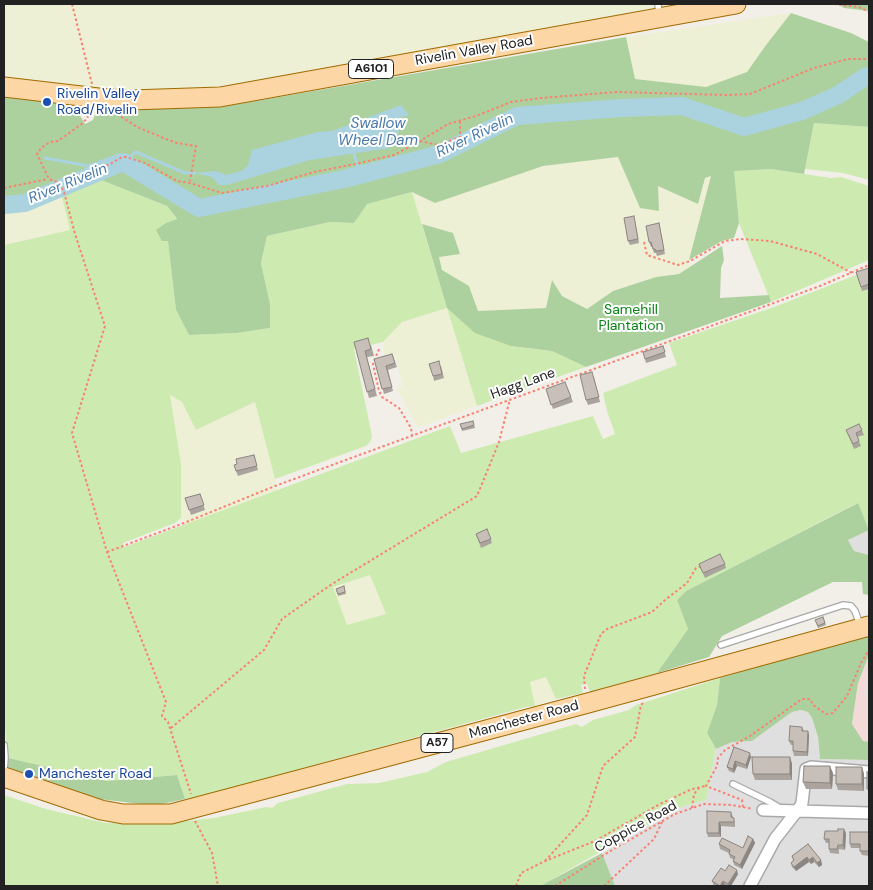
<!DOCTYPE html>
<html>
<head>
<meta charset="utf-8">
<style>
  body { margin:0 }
  #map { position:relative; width:873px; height:890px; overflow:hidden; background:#f2efe9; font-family:"DM Sans",sans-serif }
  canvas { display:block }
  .frame { position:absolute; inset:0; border:5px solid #222; pointer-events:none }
</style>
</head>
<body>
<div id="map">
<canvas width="873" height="890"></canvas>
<div class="frame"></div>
</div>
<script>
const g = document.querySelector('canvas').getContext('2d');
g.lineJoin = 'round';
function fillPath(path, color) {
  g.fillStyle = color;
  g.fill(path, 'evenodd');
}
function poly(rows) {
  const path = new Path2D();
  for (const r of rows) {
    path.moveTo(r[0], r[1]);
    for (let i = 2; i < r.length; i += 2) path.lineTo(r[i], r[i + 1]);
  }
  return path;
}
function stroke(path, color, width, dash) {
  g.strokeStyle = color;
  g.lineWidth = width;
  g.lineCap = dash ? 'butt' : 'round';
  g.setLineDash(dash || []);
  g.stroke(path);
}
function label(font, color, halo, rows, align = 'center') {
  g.font = font + ' "DM Sans",sans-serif';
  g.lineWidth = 4;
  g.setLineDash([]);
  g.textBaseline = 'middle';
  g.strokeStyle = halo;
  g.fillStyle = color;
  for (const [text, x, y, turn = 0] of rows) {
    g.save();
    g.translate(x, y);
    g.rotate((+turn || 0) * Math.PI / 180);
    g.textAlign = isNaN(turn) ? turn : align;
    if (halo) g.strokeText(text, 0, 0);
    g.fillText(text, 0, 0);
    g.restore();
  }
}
const residential = poly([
  [869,530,869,555,854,551,848,540],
  [801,710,808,712,812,718,818,737,820,759,869,760,869,886,615,886,602,853,678,808,706,800,716,749,732,742,752,741,792,712]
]);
const commercial = poly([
  [869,655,869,742,863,741,852,725,858,683]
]);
const farmland = poly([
  [4,4,693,4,226,89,165,93,103,91,4,79],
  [791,13,766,45,747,72,706,88,635,79,626,37],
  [618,157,640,208,659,210,658,186,705,178,712,175,689,260,690,267,679,274,656,277,613,291,587,309,562,296,553,281,546,308,477,311,469,286,442,270,439,257,453,233,422,224,412,192,435,203,543,166],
  [61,193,70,230,4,245,4,212,12,212],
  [447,308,477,406,419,427,415,423,397,389,402,386,396,358,388,359,384,357,383,342,402,322],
  [169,395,182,402,196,430,255,401,278,490,185,525,181,518,181,464],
  [370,575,386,614,347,626,333,587],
  [547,677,556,699,535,706,529,682]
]);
const grass = poly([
  [814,123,869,127,869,180,843,173,805,169],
  [771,169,831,178,841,177,869,186,869,260,771,302,739,223,733,170],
  [101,180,167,206,177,220,166,223,176,310,189,335,237,333,270,328,270,304,261,263,267,236,330,222,354,223,366,204,412,192,447,308,511,346,552,351,586,367,477,406,447,308,402,322,383,342,354,349,371,431,372,437,370,442,366,446,275,479,255,402,196,430,182,402,170,395,181,464,181,518,175,523,123,543,124,547,450,426,461,453,593,416,603,439,615,434,607,411,603,393,677,365,669,343,774,307,869,270,869,529,857,503,686,591,677,600,688,629,657,673,590,692,587,684,581,685,583,693,556,699,546,677,530,682,535,706,526,707,193,798,185,799,177,775,107,781,8,758,4,716,4,245,70,230,61,193],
  [370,575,386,614,347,625,333,587],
  [720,678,717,705,707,733,716,749,706,800,678,808,540,886,4,886,4,795,46,809,106,823,156,824,214,818,266,807,272,808,278,803,347,784,379,783,427,772,446,762,576,724,582,727,593,720,629,710,636,705]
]);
const forest = poly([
  [838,4,869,4,869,11,844,8],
  [791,13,851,33,869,42,869,67,867,68,869,89,869,127,814,123,804,174,771,169,734,171,739,223,734,238,722,241,689,260,711,176,705,178,698,204,658,186,659,211,640,208,618,157,543,166,435,203,412,192,367,204,354,223,330,222,267,236,261,263,270,304,270,328,237,333,189,335,176,310,168,241,162,241,156,230,166,223,177,219,167,206,101,180,61,193,12,212,4,212,4,92,85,105,84,109,78,112,85,124,93,120,99,104,221,107,626,37,635,79,706,87,747,72,766,45],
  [422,224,453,233,460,254,439,257,442,270,469,286,478,311,546,308,552,280,562,296,587,309,613,291,656,277,679,274,722,246,724,260,721,268,720,298,769,295,771,302,586,367,552,351,511,346,475,333,447,308],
  [858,503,869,530,848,540,854,551,869,555,869,595,863,594,862,582,833,582,722,636,709,657,657,673,688,629,677,600,686,591],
  [869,634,869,655,858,683,852,724,863,741,869,742,869,760,820,759,818,737,812,718,808,712,801,710,792,712,752,741,732,742,716,749,707,733,717,705,720,678],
  [4,757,107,781,177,775,185,799,162,804,141,804,99,799,4,766],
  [602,853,615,886,540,886]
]);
const parking = poly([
  [869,655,869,697,865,697]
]);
const water = poly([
  [401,105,409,115,399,118,398,137,390,148,310,160,227,185,219,185,212,177,195,173,216,171,226,175,241,171,248,166,252,150,318,132,332,131]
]);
const stream = poly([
  [354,154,360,174],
  [45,158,89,166,119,155,123,162,136,152,185,173,195,173]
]);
const river = poly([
  [4,205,25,203,123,162,199,208,344,179,440,154,517,116,621,108,682,106,744,127,802,111,838,95,865,77,869,76]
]);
const path = poly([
  [72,4,92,84],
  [834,4,859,7,869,12],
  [90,111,90,114,83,123,58,141,50,142,41,148,37,154,49,179,60,183,110,164,122,157,126,157,145,163,177,181,190,183,222,193,267,186,314,172,355,164,394,155,420,141,448,124,476,116,511,102,541,98,617,92,727,95,750,94,814,68,848,59,869,59],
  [117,114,137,127,166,139,177,143,196,146,190,181],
  [420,141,438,145,460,137,460,121],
  [60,183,64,192,75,234,105,326,72,433,107,552,166,702,162,716,168,722,191,794],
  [4,188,48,179],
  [644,242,647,255,678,265,690,261,725,241,741,239,770,241,817,254,852,273],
  [379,349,373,364,379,391,382,397,399,408,411,428,412,435],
  [107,552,184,523,275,486,820,286,869,265],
  [585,689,584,676,601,634,607,629,652,612,665,600,687,583,696,568,701,566],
  [171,728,264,650,282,619,332,584,477,496,499,442,510,399],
  [743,807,742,800,706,786,717,766,718,758,725,750,750,736,802,699,810,699,813,705,826,714,833,713,847,696,861,663,869,650],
  [692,808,694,794,699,788],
  [195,821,212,853,218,886],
  [545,861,587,815,603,766,635,737,641,705,643,703],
  [516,886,521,873,545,861,595,841,660,804,692,789,706,786],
  [555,886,612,850,675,814,704,804,732,805,753,809],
  [604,886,654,839,662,822]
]);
const lane = poly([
  [658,4,659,15],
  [721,645,843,605,851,606,855,611,860,625],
  [4,745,5,757,4,771],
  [733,784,770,802,780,808]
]);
const street = poly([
  [763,810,869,813],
  [750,886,775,839,800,807,802,803,806,769,811,767,869,772]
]);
const primary = poly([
  [4,87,107,99,130,100,220,97,736,4],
  [4,777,101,810,123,814,171,814,588,703,869,626]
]);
const wall = poly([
  [635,221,639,243,630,245,628,241],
  [659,223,660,228,665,254,657,256,656,253,654,253,652,247,651,247,649,242],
  [869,268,869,289,862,291,856,272],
  [354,342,371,345,374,356,367,357,377,396,369,398],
  [663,346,666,357,646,363,643,352],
  [392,354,397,367,388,370,393,391,384,394,374,359],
  [441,366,444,378,434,381,433,376],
  [594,377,600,402,588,405,586,400],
  [565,382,573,402,553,409,546,389],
  [473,421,475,428,462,431,460,424],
  [859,424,864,435,857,437,861,446,854,449,846,430],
  [254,455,258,470,238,476,236,471,237,464],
  [200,494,205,510,191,515,185,498],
  [487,529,492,543,481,548,476,534],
  [699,564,725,564,726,568,705,578],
  [344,586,346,594,338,596,336,589],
  [823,617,826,625,818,628,815,620],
  [802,727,804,731,809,735,808,756,794,756,793,751,793,745,791,745,789,741],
  [734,747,751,757,747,769,737,766,734,773,729,771,727,767],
  [790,757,792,764,792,780,755,780,753,774],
  [862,767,864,774,864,791,838,790,836,784],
  [833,773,832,789,806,789,803,782],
  [731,812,735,822,735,827,721,826,721,837,708,837,707,833],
  [869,832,869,856,862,855,860,851,860,848,851,848,850,844],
  [846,833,845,850,839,849,839,854,830,853,829,849,829,843,826,843,824,839],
  [753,839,755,843,742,869,734,865,733,861,733,859,730,858,729,853,720,849,719,844,743,848],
  [808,844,821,860,822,865,819,867,814,862,811,864,809,862,796,871,792,867,791,863,793,860,792,856],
  [725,871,738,874,731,886,727,886,725,885,724,886,714,886,712,881]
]);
const shadedWall = poly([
  [808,731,809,735,808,756,807,752],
  [750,753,751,757,747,769,746,765],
  [790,757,792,764,792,780,790,774],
  [735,761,737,766,734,773,733,769],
  [830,766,833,773,832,789,830,783],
  [862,767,864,774,864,791,862,784],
  [719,822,721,826,721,837,719,833],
  [844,829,846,833,845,850,843,845],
  [753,839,755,843,742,869,740,865],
  [807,857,809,862,796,871,794,867],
  [813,857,814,862,811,864,809,860],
  [821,860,822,865,819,867,817,863],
  [737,870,738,874,731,886,729,886,728,884],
  [723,881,725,885,724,886,720,886]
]);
const building = poly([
  [634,216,638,239,628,241,624,218,634,216],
  [659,223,664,250,656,251,655,249,653,249,651,242,649,242,646,226,659,223],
  [869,268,869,284,861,287,856,272,869,268],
  [368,338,371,349,365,351,375,389,367,392,354,342,368,338],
  [663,346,665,352,645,359,643,352,663,346],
  [392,354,395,363,386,366,392,387,382,389,374,359,392,354],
  [439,361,442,374,433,376,429,364,439,361],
  [592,372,599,397,586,400,580,375,592,372],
  [565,382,571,397,551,405,546,389,565,382],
  [473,421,474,425,462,429,460,424,473,421],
  [859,424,862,430,856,433,859,441,853,444,846,430,859,424],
  [254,455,257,466,236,471,234,465,237,464,236,459,254,455],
  [200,494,204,505,189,510,185,498,200,494],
  [487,529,491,539,480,543,476,534,487,529],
  [720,554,725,564,703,573,699,564,720,554],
  [344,586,345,592,338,594,336,589,344,586],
  [823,617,825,623,818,626,815,620,823,617],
  [790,726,802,727,802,731,808,731,807,752,793,751,793,741,789,741,790,726],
  [734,747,750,753,746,765,735,761,733,769,727,767,734,747],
  [752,757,790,757,790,774,753,774,752,757],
  [804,766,830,766,830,783,803,782,804,766],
  [836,767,862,767,862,784,836,784,836,767],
  [867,772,869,772,869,789,867,789,867,772],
  [707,811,731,812,731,817,734,818,734,822,719,822,719,833,707,833,707,811],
  [838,829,844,829,843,845,838,845,837,849,829,849,829,839,824,839,825,831,838,831,838,829],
  [850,832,869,832,869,851,860,851,860,844,850,844,850,832],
  [748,836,753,839,740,865,733,861,735,857,729,854,730,850,719,844,722,838,743,848,748,836],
  [808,844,821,860,817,863,813,857,809,860,807,857,794,867,791,863,794,860,792,856,808,844],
  [729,865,737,870,728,884,723,881,720,886,712,881,721,868,725,871,729,865]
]);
const markers = [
  [47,102,5,"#1a4fb4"],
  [29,774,5,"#1a4fb4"]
];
const shields = [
  [371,69,45],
  [437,743,32]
];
const shieldNames = [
  ["A6101",371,69],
  ["A57",437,743]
];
const streetNames = [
  ["Rivelin Valley Road",474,51,-10],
  ["Hagg Lane",523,384,-20],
  ["Manchester Road",524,720,-15],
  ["Coppice Road",636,827,-29]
];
const transitNames = [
  ["Rivelin Valley",57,94],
  ["Road/Rivelin",57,110],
  ["Manchester Road",39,774]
];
const parkNames = [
  ["Samehill",631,310],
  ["Plantation",631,326]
];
const waterNames = [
  ["Swallow",378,124],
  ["Wheel Dam",378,141],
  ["River Rivelin",475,136,-25],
  ["River Rivelin",68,184,-22]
];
fillPath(residential, '#e0dfdf');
fillPath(commercial, '#f2dad9');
fillPath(farmland, '#eef0d5');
fillPath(grass, '#cdebb0');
fillPath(forest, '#add19e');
fillPath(parking, '#e2e2e2');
fillPath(water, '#aad3df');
stroke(stream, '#aad3df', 3);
stroke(river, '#aad3df', 18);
stroke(lane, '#a9a9a9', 8);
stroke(street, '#a9a9a9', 14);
stroke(primary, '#a06b00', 21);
stroke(path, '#fa8072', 2, [2.5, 2.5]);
stroke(lane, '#fff', 5.5);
stroke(street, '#fff', 11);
stroke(primary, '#fcd6a4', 19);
fillPath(wall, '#aba49e');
fillPath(shadedWall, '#8b8681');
fillPath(building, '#c7bfb8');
stroke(building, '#8b8681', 1);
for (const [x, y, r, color] of markers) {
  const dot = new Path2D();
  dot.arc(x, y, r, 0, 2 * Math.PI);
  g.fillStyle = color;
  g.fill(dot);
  stroke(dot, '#fff', 2);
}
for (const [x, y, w] of shields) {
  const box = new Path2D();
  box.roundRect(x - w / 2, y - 9.5, w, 19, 4);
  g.fillStyle = '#fff';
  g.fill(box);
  stroke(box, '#222', 1);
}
label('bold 12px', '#222', null, shieldNames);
label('14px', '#222', '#fff', streetNames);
label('14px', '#164399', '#fff', transitNames, 'left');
label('14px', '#0c8416', '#fff', parkNames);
label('italic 15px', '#4a7aab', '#fff', waterNames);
</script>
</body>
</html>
